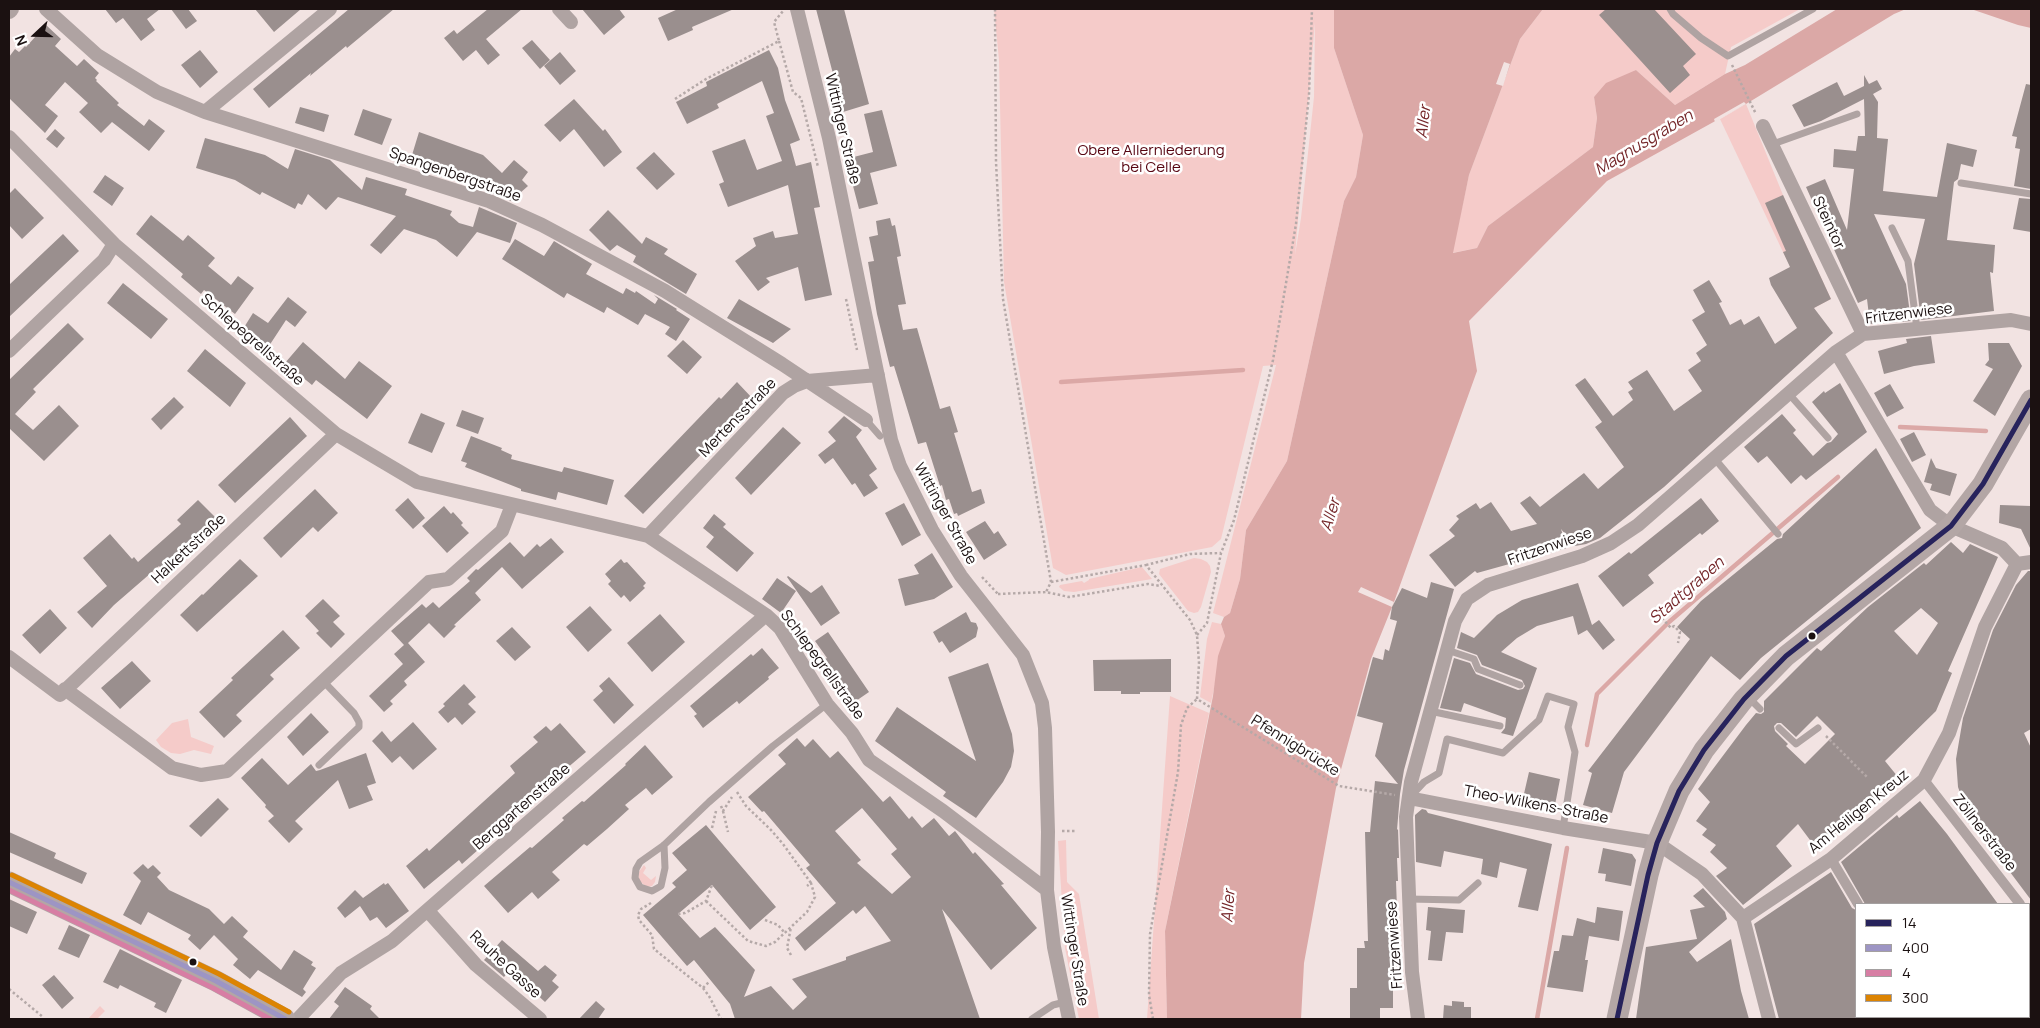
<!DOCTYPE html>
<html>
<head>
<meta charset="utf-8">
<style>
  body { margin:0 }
  #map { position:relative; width:2040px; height:1028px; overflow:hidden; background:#f2e3e2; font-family:Manrope,sans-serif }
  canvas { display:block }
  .frame { position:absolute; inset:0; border:10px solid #1b1111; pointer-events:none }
  .legend { position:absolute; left:1855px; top:903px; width:175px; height:115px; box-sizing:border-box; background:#fff; border:1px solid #a4a0a0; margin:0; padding:6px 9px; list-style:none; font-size:15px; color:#1b1111 }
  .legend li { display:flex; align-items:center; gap:10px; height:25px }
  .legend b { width:25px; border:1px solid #a4a0a0 }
  .north { position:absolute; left:10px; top:10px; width:50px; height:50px; -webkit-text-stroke:4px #fff; paint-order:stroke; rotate:249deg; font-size:14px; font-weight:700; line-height:20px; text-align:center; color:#1b1111 }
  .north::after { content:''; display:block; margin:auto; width:18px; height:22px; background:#1b1111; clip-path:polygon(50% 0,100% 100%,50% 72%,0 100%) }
</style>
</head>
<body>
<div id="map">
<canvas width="2040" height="1028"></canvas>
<div class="frame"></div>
<ul class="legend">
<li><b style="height:6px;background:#27235c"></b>14</li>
<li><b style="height:6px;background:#9d95c4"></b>400</li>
<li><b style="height:6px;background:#d77ea4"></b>4</li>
<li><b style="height:6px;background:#dc8402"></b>300</li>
</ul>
<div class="north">N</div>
</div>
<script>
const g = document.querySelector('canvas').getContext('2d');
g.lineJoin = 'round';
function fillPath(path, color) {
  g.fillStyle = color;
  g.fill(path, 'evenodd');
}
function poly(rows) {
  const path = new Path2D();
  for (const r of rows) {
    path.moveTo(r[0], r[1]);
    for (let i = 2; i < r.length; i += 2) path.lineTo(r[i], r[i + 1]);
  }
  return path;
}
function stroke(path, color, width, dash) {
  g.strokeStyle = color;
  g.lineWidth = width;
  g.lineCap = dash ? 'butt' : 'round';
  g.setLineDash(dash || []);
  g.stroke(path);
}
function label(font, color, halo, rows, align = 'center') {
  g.font = font + ' Manrope,sans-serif';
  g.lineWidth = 5;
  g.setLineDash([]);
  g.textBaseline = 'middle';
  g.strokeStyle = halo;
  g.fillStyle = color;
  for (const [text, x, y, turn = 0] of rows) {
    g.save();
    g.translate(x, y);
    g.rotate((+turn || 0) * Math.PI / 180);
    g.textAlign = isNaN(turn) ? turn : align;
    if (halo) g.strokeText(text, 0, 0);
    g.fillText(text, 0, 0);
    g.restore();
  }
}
const green = poly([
  [994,9,1334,9,1334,48,1363,135,1356,177,1344,201,1287,461,1246,530,1240,579,1230,613,1224,617,1213,613,1276,365,1263,366,1221,539,1212,547,1066,575,1053,568,1004,282,999,60],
  [1315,22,1314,97,1301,218,1295,255],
  [1543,9,1800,9,1731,47,1725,74,1675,105,1636,70,1594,97,1597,118,1593,147,1488,226,1477,248,1452,253,1469,175,1520,39],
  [1746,104,1783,195,1831,299,1814,308,1783,252,1720,119],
  [1194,558,1201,559,1207,562,1210,566,1211,572,1201,607,1198,612,1194,613,1188,611,1159,574,1160,569],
  [1142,567,1152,579,1074,592,1064,591,1059,587,1060,585,1082,581,1084,583,1089,580,1089,579],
  [1212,622,1221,624,1225,636,1211,703,1200,697,1207,639],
  [1170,696,1209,713,1165,931,1167,1019,1147,1019],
  [188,719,191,737,214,746,211,754,194,750,180,754,171,753,161,747,156,740,172,723],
  [1066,840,1067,882,1079,894,1099,1019,1079,1019,1065,948,1058,841],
  [644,865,646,868,643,873,651,880,656,876,655,882,652,886,647,887,639,881,638,873],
  [100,1006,105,1011,97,1019,88,1019]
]);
const water = poly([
  [1334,9,1543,9,1520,39,1469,175,1453,253,1477,248,1488,226,1593,147,1597,118,1594,97,1606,83,1636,70,1675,105,1725,74,1745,65,1837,9,1906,9,1894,14,1746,104,1607,181,1469,321,1477,371,1394,602,1371,659,1336,788,1304,963,1301,1019,1167,1019,1165,931,1194,791,1213,696,1218,656,1225,636,1221,624,1224,617,1230,613,1240,579,1246,530,1287,461,1344,201,1356,177,1363,135,1334,48],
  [1971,9,2031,9,2031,28,2018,25]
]);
const pier = poly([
  [1504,62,1510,64,1503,86,1496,84],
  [1744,102,1746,104,1715,122,1714,119],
  [1361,587,1394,602,1392,607,1358,592]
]);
const stream = poly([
  [1061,382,1243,370],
  [1900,427,1986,431],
  [1587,745,1597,694,1669,622,1838,477],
  [1537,1019,1567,848]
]);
const building = poly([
  [105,9,160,9,147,19,155,30,141,41,123,18,116,23],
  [171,9,188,9,197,21,186,29],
  [255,9,301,9,274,32],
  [349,9,394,9,347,48,346,46,310,76,311,73,269,108,253,89],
  [488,9,522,9,486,39,500,55,488,65,476,50,463,61,444,38,454,30,457,34],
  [582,9,619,9,625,17,604,35],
  [678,9,734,9,692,27,693,30,668,41,658,18],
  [816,9,844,9,869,104,843,112],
  [1606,9,1654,9,1696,54,1683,66,1690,75,1670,93,1599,15],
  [46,25,61,39,55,46,77,66,84,59,99,73,95,78,97,80,96,81,119,103,117,105,144,126,149,119,165,131,149,151,112,122,101,133,79,112,88,103,65,82,45,105,58,116,45,133,9,98,9,57,15,49,19,52,25,46,26,47],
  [532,40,550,60,540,69,522,48],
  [200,50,218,72,200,88,181,65],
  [769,50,778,68,785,100,800,140,790,144,796,166,811,162,820,207,814,208,832,295,805,301,798,267,766,278,770,282,758,291,735,261,756,246,753,238,773,231,775,238,798,234,788,185,728,207,719,184,724,182,712,151,745,139,757,170,782,161,766,116,774,113,762,81,717,104,719,108,687,124,676,102,707,86,706,82],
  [560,52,576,71,560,85,544,66],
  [1864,75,1869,84,1877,80,1882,89,1873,94,1878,102,1877,138,1888,139,1883,191,1937,197,1947,143,1977,150,1973,167,1961,164,1958,179,1954,182,1947,240,1995,245,1993,273,1990,272,1994,311,1921,320,1914,264,1925,219,1874,214,1906,284,1911,321,1870,324,1867,299,1858,303,1806,187,1825,179,1847,230,1854,169,1833,167,1834,149,1856,151,1858,136,1865,136,1864,99,1821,121,1804,127,1792,105,1837,82,1844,96,1864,86],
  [2026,84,2031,85,2031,189,2014,186,2020,149,2015,148,2017,137,2012,136],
  [574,99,603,131,605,129,622,152,604,167,574,129,560,142,544,125],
  [300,107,329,115,324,132,295,123],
  [363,109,392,119,382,145,354,135],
  [882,110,897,166,870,173,878,204,859,209,846,159,873,152,864,114],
  [55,129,65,138,57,148,46,139],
  [419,132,483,155,502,173,514,160,528,172,522,180,528,186,511,201,484,190,485,188,482,185,486,181,412,155],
  [205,138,265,155,288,169,295,149,330,160,362,190,366,177,407,189,405,195,452,211,450,215,459,223,473,227,479,207,517,223,510,243,477,232,457,257,436,240,404,229,381,254,370,245,396,216,338,197,326,210,308,194,302,205,298,203,295,209,262,192,260,195,235,180,196,168],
  [654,152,675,174,657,190,636,168],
  [105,175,124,188,112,206,93,192],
  [15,188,44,218,22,239,9,225,9,194],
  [1783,195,1831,299,1814,308,1833,333,1664,487,1600,538,1586,544,1575,546,1561,529,1567,548,1477,573,1475,571,1455,587,1429,555,1455,536,1449,530,1459,519,1456,516,1476,503,1480,509,1491,502,1511,531,1537,524,1520,503,1530,496,1540,507,1584,473,1598,489,1624,467,1595,427,1602,422,1575,385,1585,378,1613,416,1633,400,1628,392,1633,389,1628,382,1647,370,1674,411,1702,391,1688,370,1701,361,1696,353,1707,345,1692,320,1705,312,1693,290,1709,280,1722,302,1719,303,1730,325,1741,319,1744,325,1759,316,1775,344,1797,328,1771,285,1769,278,1790,267,1783,252,1786,251,1765,203],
  [2019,198,2031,199,2031,232,2013,229],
  [608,210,642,244,646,237,668,249,664,254,697,274,686,294,633,262,636,256,617,245,610,251,589,230],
  [151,215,183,241,188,235,215,258,208,266,231,285,238,276,254,288,235,314,204,290,201,294,181,277,183,274,136,234],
  [890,218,892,226,895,225,901,256,897,257,906,304,898,305,903,330,917,328,940,409,950,406,958,432,954,433,972,492,981,489,985,503,958,516,957,513,954,514,949,499,946,500,942,485,940,486,926,442,918,444,894,366,890,367,877,314,868,262,874,261,869,237,878,235,876,221],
  [63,234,79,251,9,317,9,285],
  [515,239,544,256,554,241,592,264,586,274,623,294,626,288,635,293,636,291,655,304,658,299,654,295,677,309,676,310,690,319,676,341,665,334,670,327,645,314,638,325,607,307,604,313,567,293,564,298,502,259],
  [123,283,168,319,151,339,107,303],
  [288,297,307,312,295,327,286,320,269,346,243,329,253,313,268,323],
  [739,299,791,329,773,343,727,318],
  [68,323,84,339,33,389,36,392,15,414,33,430,59,405,79,426,44,461,9,428,9,380],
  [1931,336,1935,363,1914,366,1884,374,1878,351,1907,343,1906,339],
  [683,340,702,357,687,374,667,356],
  [303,342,345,379,359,361,392,386,367,419,316,380,312,385,285,363],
  [1988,343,2009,343,2022,366,1995,416,1973,401,1993,369,1985,365,1989,360],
  [205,349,246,383,230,407,187,371],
  [737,382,754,400,643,514,624,496,719,397,721,399],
  [1840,383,1867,432,1806,480,1801,475,1791,484,1767,456,1758,463,1744,447,1782,414,1796,430,1793,433,1813,456,1827,443,1831,442,1838,434,1812,402,1824,391,1825,393],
  [1890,384,1904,408,1887,417,1874,393],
  [174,397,184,407,161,430,151,419],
  [462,410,484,418,478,434,456,426],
  [421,413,445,423,432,453,408,443],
  [844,416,862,430,856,437,877,469,869,475,878,488,864,497,855,483,852,485,833,458,825,464,818,455,836,441,828,432],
  [290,417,307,436,235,503,218,485],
  [783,427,801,443,751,495,735,478],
  [1914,432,1926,455,1912,462,1900,439],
  [471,436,502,448,501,450,512,455,511,459,562,472,564,467,614,480,607,505,558,492,556,500,521,491,521,489,465,467,467,463,461,461],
  [1876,448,1921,528,1761,658,1740,680,1711,656,1624,772,1612,813,1583,805,1592,773,1588,771,1690,639,1677,627,1701,601,1777,539,1782,538,1783,534],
  [1931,458,1936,468,1957,474,1950,496,1930,490,1932,484,1924,482],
  [315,489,338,513,318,532,313,527,281,558,263,538],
  [408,498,425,518,413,529,395,510],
  [1701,498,1719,521,1702,535,1700,533,1648,575,1654,583,1623,607,1598,576,1629,552,1631,554],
  [198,500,217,519,163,570,159,566,114,605,92,628,77,612,107,586,83,558,110,534,132,559,134,557,138,562,181,524,177,520],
  [904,503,921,535,902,546,885,513],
  [2000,505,2031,506,2031,550,2021,529,1999,523],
  [444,506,451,514,453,512,463,523,461,525,469,533,447,553,422,526],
  [714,514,726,524,723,527,754,553,737,572,706,547,714,537,703,528],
  [985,521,994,534,998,531,1007,545,984,560,966,532],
  [551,538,564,552,522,589,502,567,475,593,481,600,454,625,456,626,444,638,429,623,408,643,425,662,404,681,407,685,390,701,393,704,384,712,369,696,403,664,394,654,404,645,391,631,422,604,426,608,433,602,439,608,470,581,467,578,476,569,478,570,510,542,524,557,537,544,540,547],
  [1951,542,1963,553,1970,544,1998,557,1948,671,1952,673,1936,711,1885,761,1898,777,1848,824,1816,848,1798,824,1776,846,1792,866,1743,905,1716,876,1727,868,1710,852,1716,845,1702,835,1707,829,1696,821,1710,802,1698,789,1746,725,1756,713,1761,714,1764,712,1764,701,1817,648,1821,651,1868,607,1924,563,1926,565],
  [1921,608,1938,623,1917,655,1894,631],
  [1817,716,1835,734,1805,764,1786,746,1788,744,1775,731,1774,726,1777,723,1781,723,1796,737],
  [932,553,953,587,934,599,905,606,898,579,919,574,914,565],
  [240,559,258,576,197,632,180,615,202,594,203,595],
  [621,559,624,563,627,562,646,583,643,586,645,588,630,602,624,595,621,598,608,584,611,581,605,574],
  [2028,571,2031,571,2031,729,2024,733,2031,748,2031,900,1968,816,1958,787,1956,759,1963,718,1993,630,2016,585],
  [788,576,811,593,822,585,840,613,821,626,787,577],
  [777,578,796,591,781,613,762,599],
  [1431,582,1454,589,1404,770,1400,794,1397,830,1398,829,1399,858,1397,858,1398,881,1396,881,1398,936,1395,936,1395,975,1393,975,1393,1008,1380,1008,1380,1019,1350,1019,1350,988,1357,988,1357,948,1365,948,1364,941,1368,941,1365,832,1370,832,1375,781,1398,784,1375,756,1383,723,1357,716,1373,657,1383,660,1385,649,1389,651,1397,621,1390,619,1392,607,1402,588,1427,598],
  [1578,583,1592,625,1599,620,1615,640,1603,650,1587,630,1578,635,1573,616,1537,626,1517,638,1501,652,1537,668,1513,736,1501,733,1505,728,1506,718,1464,703,1461,712,1440,708,1454,658,1470,663,1476,674,1518,690,1523,689,1525,686,1522,680,1482,665,1477,655,1457,648,1461,632,1474,638,1497,615,1522,600],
  [323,599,340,616,333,622,345,634,331,648,316,633,319,631,305,616],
  [590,606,612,630,588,652,566,627],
  [50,609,67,628,40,654,22,635],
  [966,612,971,622,976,623,978,628,976,637,950,653,942,641,939,643,933,632],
  [660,614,685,642,652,672,627,643],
  [512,627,531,647,515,661,496,641],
  [283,630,300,648,270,675,274,679,236,715,242,721,224,738,199,712,233,680,231,678],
  [828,632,869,692,853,703,850,699,848,700,822,661,827,658,815,641],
  [762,648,779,668,768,677,769,679,739,704,737,701,703,728,694,716,697,714,690,706,751,654,753,656],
  [1171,659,1171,692,1140,692,1140,694,1121,694,1121,691,1094,691,1093,660],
  [132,661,151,681,120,709,101,688],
  [988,663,1012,734,1014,751,1011,767,1003,782,976,818,943,796,946,792,875,741,897,707,976,761,948,677],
  [609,677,634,705,614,724,593,700,603,691,599,686],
  [464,684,476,697,468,704,476,712,462,725,455,717,448,723,438,712,445,706,443,704],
  [311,713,329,732,303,756,287,737],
  [413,722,437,749,413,770,400,756,392,763,372,741,382,731,391,742],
  [560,723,586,752,553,780,555,782,462,864,459,860,424,889,406,866,427,848,429,851,515,773,510,766,538,742,533,737,546,726,551,731],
  [797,738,805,747,813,739,830,758,838,751,883,802,890,796,909,819,912,816,922,828,934,818,949,836,955,831,973,854,975,852,1004,884,1001,885,1037,928,991,970,942,909,980,1019,735,1019,730,1004,694,960,687,966,643,915,676,887,672,883,687,870,672,853,706,825,776,907,750,930,712,885,678,914,700,938,715,927,755,970,744,997,771,986,793,1010,807,997,792,979,846,960,846,957,891,941,865,906,856,914,853,910,805,951,795,938,836,903,806,868,810,865,764,811,762,812,748,797,786,764,778,755],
  [862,808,897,849,891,854,911,877,892,894,857,863,861,860,835,831],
  [645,745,673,777,652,795,646,788,625,805,629,809,607,829,587,846,584,844,552,872,560,880,538,899,532,892,508,913,484,886,530,847,532,848,564,820,562,818,582,801,584,802,626,765,625,764],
  [366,753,376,783,367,786,373,800,349,809,338,780,295,821,303,829,289,843,268,821,274,816,265,807,266,805,241,778,262,758,288,785,311,764,316,771,320,770],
  [1529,772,1560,779,1555,805,1523,798],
  [218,798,229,809,201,837,189,826],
  [1920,801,1947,834,1998,904,1865,904,1841,862,1897,815,1899,818],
  [1422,809,1426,810,1428,813,1552,844,1538,911,1518,907,1527,869,1500,862,1497,878,1481,874,1483,859,1444,851,1441,867,1416,862,1415,817,1415,815],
  [9,832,56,853,54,858,87,873,82,884,9,852],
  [1603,848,1632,854,1636,860,1631,886,1605,881,1606,874,1598,873],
  [143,864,148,869,153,865,161,873,157,877,169,890,209,909,224,924,232,916,248,931,243,937,281,970,294,950,313,962,311,965,316,968,303,989,306,992,302,997,258,970,250,979,233,965,238,959,214,935,200,950,188,939,191,935,148,912,141,925,123,915,141,881,133,873],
  [1831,872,1852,908,1856,910,1856,1019,1779,1019,1754,924],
  [384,883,385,885,388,883,409,911,386,928,377,917,370,921,360,906,345,918,337,908,355,890,363,898],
  [1703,888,1725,912,1727,919,1689,952,1697,962,1731,939,1741,991,1749,1019,1636,1019,1646,947,1697,939,1690,910,1705,907,1693,896],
  [9,899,37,912,27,934,9,926],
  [1428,907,1465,910,1463,933,1446,932,1442,961,1428,960,1431,931,1426,930],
  [1597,907,1623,911,1619,941,1589,936,1585,960,1588,960,1583,992,1547,987,1554,951,1559,951,1562,935,1573,936,1577,918,1595,923],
  [69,925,90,935,79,958,58,949],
  [502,940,538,971,545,965,557,975,552,981,559,987,545,1002,510,970,504,977,484,960],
  [120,949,182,980,166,1013,154,1007,156,1003,120,985,118,989,103,982],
  [54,975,74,998,62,1009,42,985],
  [345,987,372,1006,370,1009,380,1019,329,1019,339,1006,334,1002],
  [596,1001,605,1009,598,1019,579,1019],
  [1452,1001,1464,1002,1464,1007,1471,1007,1471,1019,1443,1019,1444,1005,1452,1006]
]);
const path = poly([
  [995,9,996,162,1003,299,1051,582,1046,592],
  [779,41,793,92,801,98,818,167],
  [1732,65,1756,114],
  [675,99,706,79,779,41,774,22,783,11],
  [846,299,857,350],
  [1146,565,1190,554,1221,553],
  [982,577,998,594],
  [1051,582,1146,565,1190,620,1197,635,1199,663,1197,699,1339,786,1395,795],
  [998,594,1046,592,1069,597,1148,584,1161,586],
  [1662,618,1671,628,1674,626,1680,632,1678,643],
  [1197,635,1207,623,1221,553,1234,520,1273,360,1296,224,1309,95,1312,9],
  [1826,736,1868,778],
  [737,792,746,806,771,830,783,844,811,883],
  [721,806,723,811,732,797],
  [723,811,728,832],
  [712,828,716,811],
  [1062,831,1076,831],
  [706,901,748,941,766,946,775,942,807,912,815,897,811,883,807,886],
  [651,903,641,909,638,915,639,920,652,935,654,949,703,988,709,996,721,1019],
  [678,914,685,913,706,901,712,885],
  [765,920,778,925,784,932],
  [791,955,787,948,791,927],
  [703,988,710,981],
  [9,989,43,1017],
  [1153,1019,1149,995,1150,934,1178,772,1181,725,1187,708,1197,699]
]);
const service = poly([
  [1670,9,1673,14,1701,38,1728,56,1813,9],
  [1773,144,1857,114],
  [1961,183,2031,194],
  [1892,228,1908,261,1917,329],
  [1789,394,1828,438],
  [866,420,880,436],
  [1715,459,1778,534],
  [1447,650,1474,659,1478,669,1520,685],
  [1749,698,1760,709],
  [1430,711,1500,726],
  [1779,728,1796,744,1818,728],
  [319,765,359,727,359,722,354,713,323,681],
  [1411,796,1424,782,1439,773,1447,739,1503,753,1539,720,1548,696,1574,704,1568,727,1575,752,1563,828],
  [664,845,665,868,661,886,652,891,640,887,635,878,636,869,640,862,664,845,709,802,773,746,827,704],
  [1408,899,1459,900,1478,883],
  [1032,1019,1053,1005,1065,1002]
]);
const pedestrian = poly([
  [1924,780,2020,904],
  [1831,859,1858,904],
  [2029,915,2031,918],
  [1922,1017,1924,1019]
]);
const minor = poly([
  [46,9,97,55,157,92,205,112,489,201,542,225,665,291,782,364,866,420],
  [559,9,571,22],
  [797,9,829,138,891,440,900,466,932,530,961,576,1023,655,1042,703,1045,728,1048,832,1047,890,1054,947,1069,1019],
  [205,112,330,9],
  [1763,126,1863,334],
  [9,137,114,244,336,434,417,482,648,536,766,615,780,628,827,704,852,733,869,760,943,811,1047,890],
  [9,351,104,260,114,244],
  [1836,352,1930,510,1951,526,2002,548,2017,564],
  [648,536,783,393,794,386,807,381,878,375],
  [2017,564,2031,562],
  [9,657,60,695,336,434],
  [65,689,172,768,201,775,227,771,429,582,448,579,502,531,512,505],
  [1409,798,1563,828,1657,843,1702,874,1743,918,1769,1019],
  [428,911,476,965,540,1019],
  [1743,918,1831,859,1924,780,1949,733,1985,627,2017,564],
  [298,1019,341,973,392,941,766,615],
  [1418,1019,1412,972,1406,817,1411,782,1455,621,1467,599,1488,585,1582,556,1611,543,1638,525,1836,352,1863,334,2011,320,2031,324]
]);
const tertiary = poly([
  [9,11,11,9]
]);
const primary = poly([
  [9,882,216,981,285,1019],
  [1617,1019,1648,875,1657,843,1679,791,1704,750,1744,699,1786,656,1951,526,1983,484,2031,400]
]);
const bus1 = poly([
  [1617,1019,1648,875,1657,843,1679,791,1704,750,1744,699,1786,656,1951,526,1983,484,2031,400]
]);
const bus2 = poly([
  [9,882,216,981,285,1019]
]);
const bus3 = poly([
  [9,890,213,988,270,1019]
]);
const bus4 = poly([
  [12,875,219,974,289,1012]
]);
const markers = [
  [1812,636,4.5,"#1b1111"],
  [193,962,4.5,"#1b1111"]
];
const streetNames = [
  ["Wittinger Straße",842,129,77],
  ["Spangenbergstraße",455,175,19],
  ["Steintor",1828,223,65],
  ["Fritzenwiese",1909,314,-7],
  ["Schlepegrellstraße",252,340,41],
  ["Mertensstraße",738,418,-46],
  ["Wittinger Straße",945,514,61],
  ["Fritzenwiese",1550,547,-19],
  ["Halkettstraße",189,549,-43],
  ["Schlepegrellstraße",822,665,54],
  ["Pfennigbrücke",1295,746,32],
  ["Theo-Wilkens-Straße",1536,805,11],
  ["Berggartenstraße",522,807,-41],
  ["Am Heiligen Kreuz",1859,812,-39],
  ["Zöllnerstraße",1984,833,52],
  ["Fritzenwiese",1395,945,-94],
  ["Wittinger Straße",1074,950,81],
  ["Rauhe Gasse",505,965,43]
];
const parkNames = [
  ["Obere Allerniederung",1151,151],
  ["bei Celle",1151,168]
];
const waterNames = [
  ["Aller",1424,122,-83],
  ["Magnusgraben",1644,143,-31],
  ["Aller",1331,515,-73],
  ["Stadtgraben",1687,591,-41],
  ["Aller",1229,906,-86]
];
fillPath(green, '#f5cbc9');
fillPath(water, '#dba8a6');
fillPath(pier, '#f2e3e2');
stroke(stream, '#dba8a6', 4.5);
fillPath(building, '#9a8f8e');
stroke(path, '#b5a9a8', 2.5, [2.5, 2.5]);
stroke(service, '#afa3a2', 7);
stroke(pedestrian, '#afa3a2', 10);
stroke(minor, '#afa3a2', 14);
stroke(tertiary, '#afa3a2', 16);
stroke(primary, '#b3a6a5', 21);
stroke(bus1, '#27235c', 5);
stroke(bus2, '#9d95c4', 5);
stroke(bus3, '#d77ea4', 5);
stroke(bus4, '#dc8402', 5);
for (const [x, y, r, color] of markers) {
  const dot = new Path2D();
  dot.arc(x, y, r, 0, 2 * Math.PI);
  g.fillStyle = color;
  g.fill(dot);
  stroke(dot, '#fff', 2);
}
label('15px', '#1b1111', '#fff', streetNames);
label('15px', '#560511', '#fff', parkNames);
label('italic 16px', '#75272a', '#fff', waterNames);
</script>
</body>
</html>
